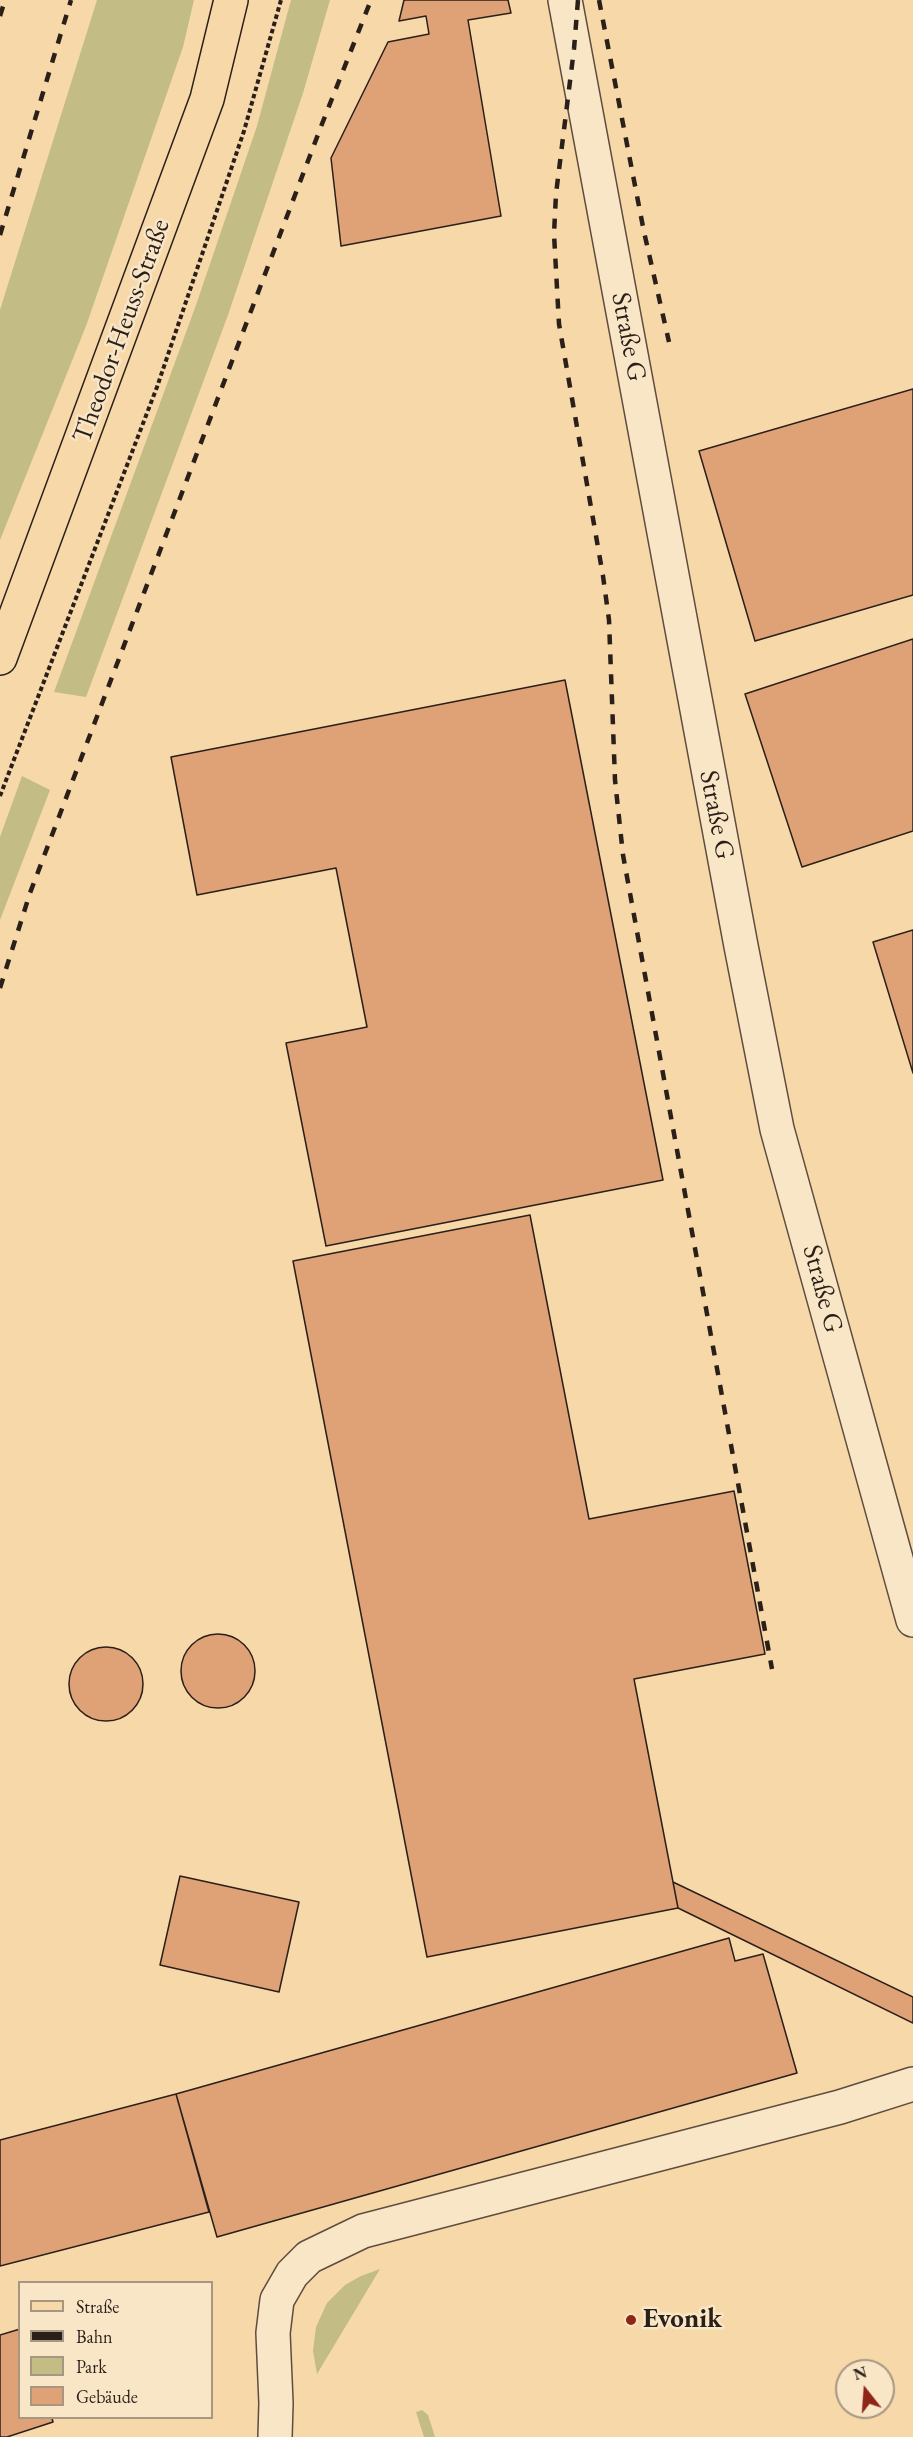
<!DOCTYPE html>
<html>
<head>
<meta charset="utf-8">
<style>
  body { margin:0 }
  #map { position:relative; width:913px; height:2437px; overflow:hidden; background:#f6d8a9; font-family:"EB Garamond",serif }
  canvas { display:block }
  .legend { position:absolute; left:18px; top:2281px; width:195px; height:138px; box-sizing:border-box; background:#f9e6c7; border:2px solid #a79682; margin:0; padding:8px 10px; list-style:none; font-size:18px; color:#2b1f1a }
  .legend li { display:flex; align-items:center; gap:12px; height:30px }
  .legend b { width:30px; border:2px solid #a79682 }
  .north { position:absolute; left:835px; top:2359px; width:60px; height:60px; box-sizing:border-box; background:#f9e6c7; border:2px solid #a79682; border-radius:50%; rotate:343deg; font-size:16px; font-weight:700; line-height:24px; text-align:center; color:#2b1f1a }
  .north::after { content:''; display:block; margin:auto; width:21px; height:27px; background:#8f2418; clip-path:polygon(50% 0,100% 100%,50% 72%,0 100%) }
</style>
</head>
<body>
<div id="map">
<canvas width="913" height="2437"></canvas>
<ul class="legend">
<li><b style="height:8px;background:#f6d8a9"></b>Straße</li>
<li><b style="height:8px;background:#2b1f1a"></b>Bahn</li>
<li><b style="height:16px;background:#c3bc84"></b>Park</li>
<li><b style="height:16px;background:#dea276"></b>Gebäude</li>
</ul>
<div class="north">N</div>
</div>
<script>
const g = document.querySelector('canvas').getContext('2d');
g.lineJoin = 'round';
function fillPath(path, color) {
  g.fillStyle = color;
  g.fill(path, 'evenodd');
}
function poly(rows) {
  const path = new Path2D();
  for (const r of rows) {
    if (r.length === 3) {
      path.moveTo(r[0] + r[2], r[1]);
      path.arc(r[0], r[1], r[2], 0, 2 * Math.PI);
      continue;
    }
    path.moveTo(r[0], r[1]);
    for (let i = 2; i < r.length; i += 2) path.lineTo(r[i], r[i + 1]);
  }
  return path;
}
function stroke(path, color, width, dash) {
  g.strokeStyle = color;
  g.lineWidth = width;
  g.lineCap = dash ? 'butt' : 'round';
  g.setLineDash(dash || []);
  g.stroke(path);
}
function label(font, color, halo, rows, align = 'center') {
  g.font = font + ' "EB Garamond",serif';
  g.lineWidth = 5;
  g.setLineDash([]);
  g.textBaseline = 'middle';
  g.strokeStyle = halo;
  g.fillStyle = color;
  for (const [text, x, y, turn = 0] of rows) {
    g.save();
    g.translate(x, y);
    g.rotate((+turn || 0) * Math.PI / 180);
    g.textAlign = isNaN(turn) ? turn : align;
    if (halo) g.strokeText(text, 0, 0);
    g.fillText(text, 0, 0);
    g.restore();
  }
}
const green = poly([
  [97,0,194,0,183,47,86,326,0,540,0,310],
  [291,0,330,0,303,93,228,315,86,697,54,692,196,305,257,126],
  [22,776,50,790,0,920,0,837],
  [380,2269,317,2374,313,2351,316,2327,327,2303,345,2285,361,2276],
  [422,2410,428,2415,435,2437,424,2437,416,2412]
]);
const building = poly([
  [404,0,508,0,511,13,468,20,501,216,341,246,331,158,388,42,429,34,426,16,399,21,404,0],
  [913,389,913,595,755,641,699,451,913,389],
  [913,639,913,831,802,867,745,694,913,639],
  [565,680,663,1180,326,1246,286,1043,367,1027,336,868,197,895,171,757,565,680],
  [913,930,913,1073,873,942,913,930],
  [530,1215,589,1519,734,1491,765,1654,634,1679,678,1908,427,1957,293,1261,530,1215],
  [218,1671,37],
  [106,1684,37],
  [180,1876,299,1902,279,1992,160,1965,180,1876],
  [673,1882,913,1997,913,2023,678,1908,673,1882],
  [729,1938,735,1961,763,1954,797,2073,217,2237,176,2094,729,1938],
  [176,2094,209,2212,0,2266,0,2140,176,2094],
  [20,2329,20,2418,52,2418,53,2422,7,2437,0,2437,0,2335,20,2329]
]);
const path = poly([
  [0,796,157,387,244,131,281,0]
]);
const minor = poly([
  [565,0,741,946,777,1129,913,1620],
  [275,2437,276,2403,273,2333,277,2300,292,2274,309,2257,363,2231,840,2107,913,2084]
]);
const major = poly([
  [0,658,207,99,231,0]
]);
const rail = poly([
  [578,0,574,49,556,194,554,234,559,324,603,576,609,620,615,780,623,855,772,1669],
  [599,0,644,232,669,342],
  [0,16,5,0],
  [0,235,71,0],
  [0,988,30,893,322,124,371,0]
]);
const markers = [
  [631,2320,6,"#8f2418"]
];
const streetNames = [
  ["Theodor-Heuss-Straße",122,331,-70],
  ["Straße G",628,337,79],
  ["Straße G",716,815,79],
  ["Straße G",822,1289,75]
];
const poiNames = [
  ["Evonik",643,2320]
];
fillPath(green, '#c3bc84');
fillPath(building, '#dea276');
stroke(building, '#2b1f1a', 1.5);
stroke(minor, '#5e4d3e', 36);
stroke(major, '#2b1f1a', 36);
stroke(path, '#2b1f1a', 4, [4.5, 3]);
stroke(minor, '#f9e6c7', 33);
stroke(major, '#f6d8a9', 33);
stroke(rail, '#2b1f1a', 4.5, [10, 10]);
for (const [x, y, r, color] of markers) {
  const dot = new Path2D();
  dot.arc(x, y, r, 0, 2 * Math.PI);
  g.fillStyle = color;
  g.fill(dot);
  stroke(dot, '#f9e6c7', 2);
}
label('27px', '#2b1f1a', '#f9e6c7', streetNames);
label('bold 27px', '#2b1f1a', '#f9e6c7', poiNames, 'left');
</script>
</body>
</html>
